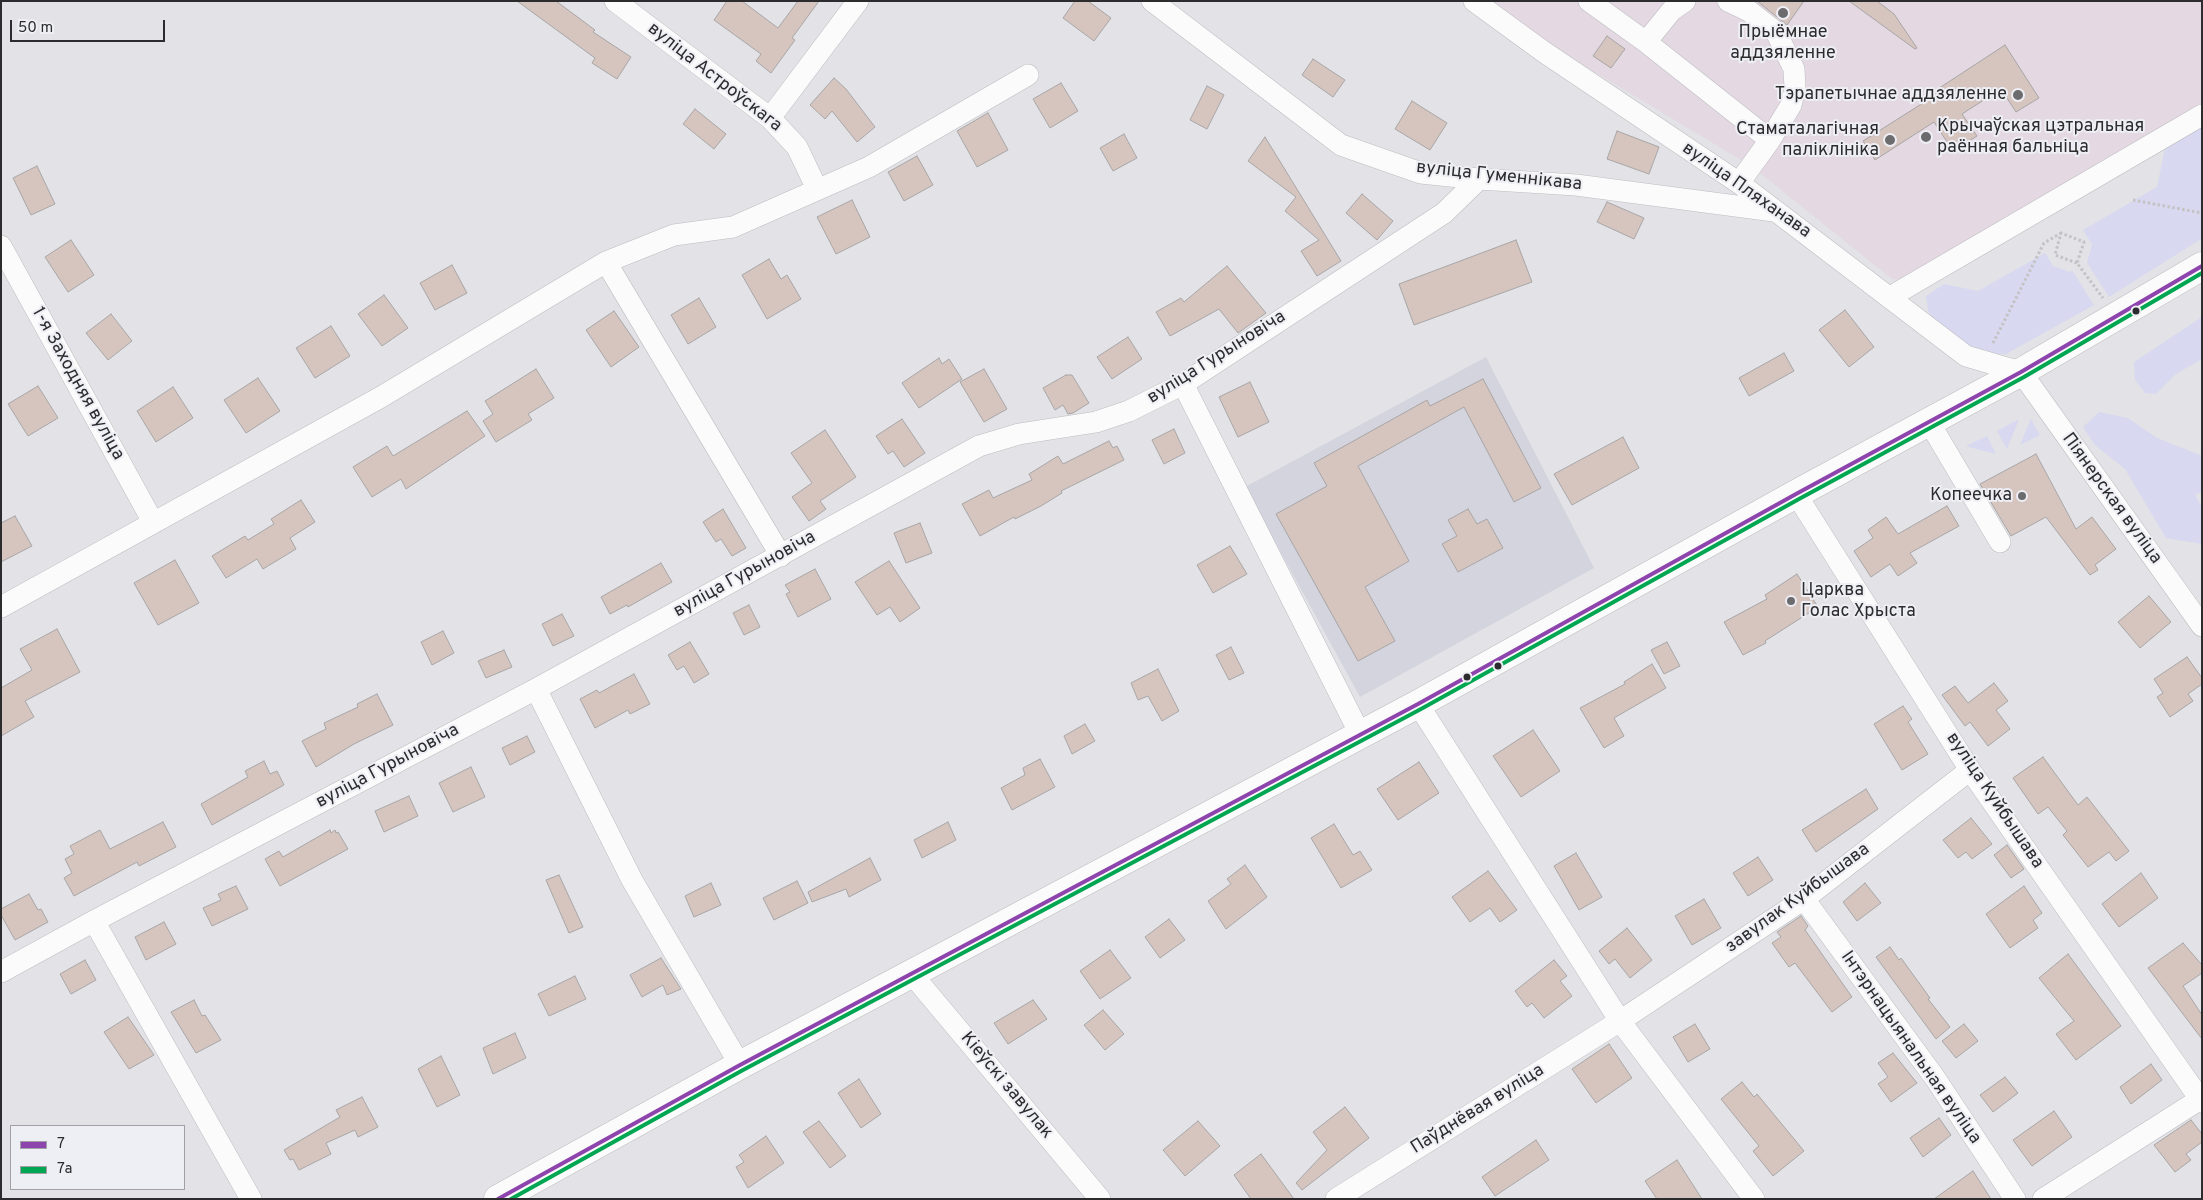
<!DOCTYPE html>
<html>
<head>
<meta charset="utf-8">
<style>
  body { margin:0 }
  #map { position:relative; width:2203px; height:1200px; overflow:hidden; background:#e2e2e7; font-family:Overpass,sans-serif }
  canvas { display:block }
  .frame { position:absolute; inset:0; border:2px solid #2c2c2f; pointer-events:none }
  .legend { position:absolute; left:10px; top:1125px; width:175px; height:65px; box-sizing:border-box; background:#eeeef5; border:1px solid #a0a0a6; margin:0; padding:6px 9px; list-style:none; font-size:15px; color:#2c2c2f }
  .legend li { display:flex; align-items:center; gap:10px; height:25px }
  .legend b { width:25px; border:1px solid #a0a0a6 }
  .scale { position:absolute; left:10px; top:20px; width:155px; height:22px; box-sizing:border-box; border:2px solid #2c2c2f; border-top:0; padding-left:6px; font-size:15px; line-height:18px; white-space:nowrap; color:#2c2c2f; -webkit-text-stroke:4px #eeeef5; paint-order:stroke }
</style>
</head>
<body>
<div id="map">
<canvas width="2203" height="1200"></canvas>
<div class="frame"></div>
<ul class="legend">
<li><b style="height:6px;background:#8e44ad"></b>7</li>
<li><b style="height:6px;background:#00a651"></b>7а</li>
</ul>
<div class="scale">50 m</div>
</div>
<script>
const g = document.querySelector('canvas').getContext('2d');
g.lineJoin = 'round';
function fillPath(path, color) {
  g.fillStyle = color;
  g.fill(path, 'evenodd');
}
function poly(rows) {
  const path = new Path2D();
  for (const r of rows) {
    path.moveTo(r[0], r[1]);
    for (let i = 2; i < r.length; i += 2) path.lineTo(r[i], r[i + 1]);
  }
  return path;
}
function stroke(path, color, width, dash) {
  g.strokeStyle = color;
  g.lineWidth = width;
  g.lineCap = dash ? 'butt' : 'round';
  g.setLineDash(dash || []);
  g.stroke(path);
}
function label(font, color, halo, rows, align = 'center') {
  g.font = font + ' Overpass,sans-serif';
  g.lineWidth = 4;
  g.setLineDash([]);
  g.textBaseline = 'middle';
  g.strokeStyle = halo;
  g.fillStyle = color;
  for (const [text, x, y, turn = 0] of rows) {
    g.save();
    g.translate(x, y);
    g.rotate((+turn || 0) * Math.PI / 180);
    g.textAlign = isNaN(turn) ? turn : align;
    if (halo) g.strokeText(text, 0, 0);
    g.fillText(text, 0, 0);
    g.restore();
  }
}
const built = poly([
  [1486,357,1594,568,1360,697,1245,487]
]);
const medical = poly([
  [1491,1,2202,1,2202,100,2197,109,1903,280,1892,279,1751,166,1571,58]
]);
const green = poly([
  [2202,127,2201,239,2109,297,2087,263,2092,244,2083,230,2157,187,2165,148],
  [2045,253,2053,266,2070,272,2072,270,2094,305,2006,354,1976,353,1931,318,1928,310,1926,296,1944,284,1978,291],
  [2202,317,2202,359,2176,374,2156,394,2145,393,2135,380,2134,362],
  [2099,412,2128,418,2157,438,2202,456,2202,492,2195,495,2202,507,2202,544,2166,538,2125,469,2095,445,2083,427],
  [2019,419,2007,449,1997,431],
  [2031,419,2040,435,2020,445],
  [1987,436,1996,454,1966,446]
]);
const building = poly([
  [517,1,556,1,595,30,593,32,631,57,617,79,592,63,595,58,517,1],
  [727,1,742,1,778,28,798,1,819,1,792,38,795,40,771,73,756,61,761,54,714,20,727,1],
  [1075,1,1088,1,1111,18,1094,41,1063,18,1075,1],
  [1757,1,1804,1,1787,25,1757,1],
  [1849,1,1877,1,1894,14,1917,48,1915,49,1849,1],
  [1607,36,1625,49,1611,68,1593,56,1607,36],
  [2005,45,2039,98,2016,112,2001,89,1962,114,1977,136,1953,151,1934,122,1875,160,1863,141,1923,103,1921,100,2005,45],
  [1313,59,1345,80,1333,97,1302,75,1313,59],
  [834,78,846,89,875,127,857,142,832,111,825,119,810,105,834,78],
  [1061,83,1078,111,1050,128,1033,99,1061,83],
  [1207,86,1224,95,1207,129,1190,120,1207,86],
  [1412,101,1447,123,1430,150,1395,129,1412,101],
  [695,109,726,134,714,149,683,124,695,109],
  [988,113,1008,150,977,167,957,131,988,113],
  [1617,131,1659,147,1649,174,1607,159,1617,131],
  [1124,134,1137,158,1113,171,1100,148,1124,134],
  [1265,137,1341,261,1317,276,1301,251,1319,240,1285,211,1296,197,1248,161,1265,137],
  [917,156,933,185,904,201,888,172,917,156],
  [37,166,55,204,31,215,13,178,37,166],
  [1362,194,1393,221,1377,240,1346,213,1362,194],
  [852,200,870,237,836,254,817,217,852,200],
  [1607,202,1644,218,1634,239,1597,222,1607,202],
  [71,240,94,275,68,292,45,257,71,240],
  [1516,240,1532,282,1414,325,1399,284,1516,240],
  [769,259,781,279,787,275,801,299,767,319,742,275,769,259],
  [452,265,467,293,435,310,420,283,452,265],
  [1227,266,1266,313,1238,333,1219,309,1170,336,1156,312,1181,298,1184,302,1227,266],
  [384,295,408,328,382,346,358,314,384,295],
  [699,298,716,327,688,344,671,315,699,298],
  [1845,310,1874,347,1849,367,1819,330,1845,310],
  [614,311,639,347,611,367,586,330,614,311],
  [111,314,132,341,108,360,86,333,111,314],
  [331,326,350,356,315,378,296,348,331,326],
  [1128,337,1142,359,1112,379,1097,357,1128,337],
  [1784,353,1794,371,1749,396,1739,378,1784,353],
  [939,358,942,364,949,359,962,379,919,408,902,383,939,358],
  [536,369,554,398,528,414,532,420,496,442,483,421,493,414,485,401,536,369],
  [984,369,1007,409,984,422,960,382,984,369],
  [1066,375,1072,375,1089,403,1073,413,1068,414,1063,405,1055,410,1043,388,1066,375],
  [258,378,280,411,246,433,224,400,258,378],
  [1483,379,1541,488,1514,502,1464,407,1358,466,1409,561,1365,587,1395,641,1358,661,1276,514,1327,486,1314,463,1427,400,1430,406,1483,379],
  [1250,382,1269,422,1238,437,1219,397,1250,382],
  [38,386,58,418,28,436,8,404,38,386],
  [173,387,193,418,156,442,137,411,173,387],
  [467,411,485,436,406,489,401,479,372,497,353,467,387,446,393,456,467,411],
  [902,419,925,453,904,467,893,451,888,454,876,436,902,419],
  [1174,429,1185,453,1164,464,1152,440,1174,429],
  [825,430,856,477,820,501,826,509,809,521,792,497,812,483,791,453,825,430],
  [1623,437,1639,468,1572,505,1554,474,1623,437],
  [1109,441,1113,448,1117,446,1124,460,1061,491,1062,493,1041,506,1015,519,1014,517,980,536,962,504,989,490,993,498,1032,480,1029,474,1058,456,1063,464,1109,441],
  [2036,454,2076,529,2092,517,2116,549,2095,565,2098,570,2090,575,2046,517,2011,536,1980,484,2036,454],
  [301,500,315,522,290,538,296,549,263,569,257,559,226,578,212,556,245,536,248,540,274,524,271,519,301,500],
  [1947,506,1959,526,1910,553,1917,563,1898,576,1890,564,1871,577,1854,551,1873,538,1868,530,1886,517,1898,534,1947,506],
  [723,509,746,548,732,556,721,539,716,542,703,522,723,509],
  [1468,509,1477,524,1487,519,1503,548,1458,572,1442,544,1457,536,1448,520,1468,509],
  [15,516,32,546,1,562,1,523,15,516],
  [920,523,932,553,906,563,894,533,920,523],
  [1230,546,1247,574,1213,593,1197,565,1230,546],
  [175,560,199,603,158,625,134,583,175,560],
  [889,561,920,608,900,622,890,607,877,615,855,582,889,561],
  [661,563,672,582,628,607,627,605,610,614,601,597,661,563],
  [815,569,831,599,798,617,786,594,790,592,785,585,815,569],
  [1797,574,1818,607,1765,641,1766,643,1743,655,1724,622,1767,599,1765,595,1797,574],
  [2149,596,2171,622,2140,648,2118,622,2149,596],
  [749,605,760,627,744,635,733,613,749,605],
  [562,614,574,636,553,646,542,624,562,614],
  [57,629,80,672,25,701,34,717,1,736,1,688,32,670,20,649,57,629],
  [443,631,454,653,432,665,421,642,443,631],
  [690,642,709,674,694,683,684,666,677,670,668,655,690,642],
  [1667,642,1680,666,1664,674,1651,650,1667,642],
  [1231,647,1244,673,1229,680,1216,655,1231,647],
  [504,650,512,667,486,678,478,661,504,650],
  [2187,657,2202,678,2202,684,2188,694,2193,701,2170,717,2157,697,2163,693,2154,679,2187,657],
  [1652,664,1666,688,1614,718,1624,736,1604,748,1580,708,1625,684,1624,682,1652,664],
  [1158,669,1179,711,1162,721,1148,696,1138,700,1131,683,1158,669],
  [634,674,650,704,630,714,628,710,595,728,580,699,597,690,599,693,634,674],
  [1994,683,2008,701,1996,710,2010,729,1988,746,1970,722,1965,726,1942,695,1955,686,1968,703,1994,683],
  [377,694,393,725,354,744,316,767,302,741,326,729,324,723,358,707,357,704,377,694],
  [1903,706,1912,719,1908,722,1928,754,1902,770,1874,724,1903,706],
  [1085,724,1095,741,1072,754,1064,736,1085,724],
  [1533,730,1560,771,1521,797,1493,756,1533,730],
  [527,736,535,752,510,765,502,748,527,736],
  [2043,757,2078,805,2087,797,2129,851,2116,861,2109,852,2088,867,2063,835,2067,831,2048,807,2038,814,2013,778,2043,757],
  [1040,759,1055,787,1012,810,1001,788,1025,775,1023,768,1040,759],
  [264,761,270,774,277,771,284,785,212,825,201,804,248,777,245,771,264,761],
  [1419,762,1439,793,1398,820,1377,789,1419,762],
  [471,767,485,797,453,812,439,783,471,767],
  [1866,789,1878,809,1816,852,1802,830,1866,789],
  [409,796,418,816,384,832,375,811,409,796],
  [1971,818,1992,844,1972,859,1966,852,1958,858,1943,840,1971,818],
  [163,822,176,847,139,866,137,862,74,896,64,878,72,873,65,859,74,854,70,846,100,830,110,849,163,822],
  [948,822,956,840,922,858,914,840,948,822],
  [1334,824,1353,855,1360,851,1372,870,1341,888,1311,838,1334,824],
  [330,830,331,833,335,830,336,833,338,832,348,849,280,886,265,859,279,851,283,857,330,830],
  [2007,845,2024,869,2011,878,1994,855,2007,845],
  [1576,853,1602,897,1579,910,1554,866,1576,853],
  [1758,857,1773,880,1748,896,1733,873,1758,857],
  [870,858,881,880,849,897,846,889,812,902,808,892,870,858],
  [1245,865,1267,897,1226,929,1208,901,1231,884,1227,879,1245,865],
  [1488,871,1517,910,1500,922,1490,908,1470,922,1452,897,1488,871],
  [2141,873,2158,898,2119,927,2102,904,2141,873],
  [559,875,583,927,569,933,546,880,559,875],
  [797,881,808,903,774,920,763,898,797,881],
  [711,883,721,905,694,917,685,896,711,883],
  [1865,883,1881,903,1857,921,1843,902,1865,883],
  [236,886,248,909,212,926,203,908,221,900,218,894,236,886],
  [2024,886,2042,913,2033,920,2038,928,2010,948,1986,914,2024,886],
  [29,894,38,910,41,909,48,922,15,940,1,915,1,909,29,894],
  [1704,899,1721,928,1692,945,1675,916,1704,899],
  [1801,916,1808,926,1805,930,1852,997,1832,1012,1795,963,1789,967,1772,943,1781,937,1777,932,1801,916],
  [1169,919,1185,940,1160,958,1145,937,1169,919],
  [164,922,176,944,146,960,135,937,164,922],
  [1627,928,1652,960,1630,978,1615,959,1609,964,1599,951,1627,928],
  [2183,943,2202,965,2202,973,2183,986,2202,1015,2202,1039,2148,968,2183,943],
  [1890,947,1899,960,1901,958,1930,998,1928,999,1950,1027,1936,1039,1876,957,1890,947],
  [1110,950,1131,978,1100,999,1080,971,1110,950],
  [2068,954,2121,1026,2076,1060,2056,1034,2074,1021,2039,978,2068,954],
  [661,958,681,989,667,995,663,985,642,997,630,975,661,958],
  [85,960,96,980,71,994,60,974,85,960],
  [1554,960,1567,976,1560,981,1572,996,1544,1018,1532,1003,1527,1007,1515,991,1554,960],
  [575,976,586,999,549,1016,538,994,575,976],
  [194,1000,202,1016,205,1015,221,1040,196,1053,171,1012,194,1000],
  [1033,1000,1047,1019,1008,1044,994,1023,1033,1000],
  [1103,1010,1124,1034,1105,1050,1084,1025,1103,1010],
  [128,1017,154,1055,129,1069,104,1032,128,1017],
  [1695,1024,1710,1049,1688,1062,1673,1037,1695,1024],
  [1964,1024,1978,1041,1956,1058,1942,1041,1964,1024],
  [515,1033,526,1058,493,1074,483,1048,515,1033],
  [1609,1044,1632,1078,1596,1103,1572,1069,1609,1044],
  [1893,1053,1917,1083,1891,1102,1878,1084,1888,1077,1878,1063,1893,1053],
  [441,1056,460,1095,437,1107,418,1069,441,1056],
  [2151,1064,2162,1080,2131,1104,2120,1087,2151,1064],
  [2005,1077,2018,1093,1993,1112,1980,1095,2005,1077],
  [859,1079,881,1114,861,1128,838,1093,859,1079],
  [1742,1082,1754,1097,1757,1094,1804,1151,1773,1176,1753,1151,1759,1146,1721,1099,1742,1082],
  [362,1097,378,1127,358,1137,355,1130,326,1143,331,1154,299,1170,293,1159,290,1160,284,1150,340,1117,336,1110,362,1097],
  [1345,1107,1369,1138,1302,1190,1296,1183,1327,1150,1313,1132,1345,1107],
  [2054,1111,2072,1137,2032,1166,2013,1140,2054,1111],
  [1939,1118,1951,1135,1923,1157,1910,1138,1939,1118],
  [2191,1120,2202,1134,2202,1142,2186,1154,2191,1160,2175,1172,2154,1145,2191,1120],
  [819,1121,846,1156,830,1168,803,1132,819,1121],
  [1198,1121,1220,1146,1185,1176,1163,1150,1198,1121],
  [766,1136,784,1163,748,1188,736,1167,744,1162,739,1155,766,1136],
  [1536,1140,1549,1160,1495,1196,1482,1177,1536,1140],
  [1261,1154,1294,1199,1251,1199,1234,1175,1261,1154],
  [1677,1160,1702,1199,1657,1199,1645,1181,1677,1160],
  [1973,1171,1991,1199,1934,1199,1973,1171]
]);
const path = poly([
  [2133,200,2202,213],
  [2077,263,2055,255,2061,233,2084,242,2077,263,2103,298],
  [1993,343,2044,243,2061,233]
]);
const minor = poly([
  [615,1,770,118,797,147,817,189],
  [1152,1,1341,145,1421,173,1479,179,1576,185,1774,211],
  [1474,1,1544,52,1739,183,1966,356,2021,372,2202,626],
  [1589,1,1646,42,1770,140,1739,183],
  [1728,1,1749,11,1776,32,1794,69,1795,89,1791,105,1770,140],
  [1646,42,1672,10,1685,1],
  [770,118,858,1],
  [1,246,153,522],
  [606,262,781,556],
  [1890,297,2202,115],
  [1183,384,1360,734],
  [1929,422,2000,542],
  [1796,494,1970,770,2202,1102],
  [1,607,381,397,606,262,674,235,733,227,869,167,1028,75],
  [536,689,632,880,740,1065],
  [1418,704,1620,1021,1754,1199],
  [1804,899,1935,1078,2015,1199],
  [94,921,251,1199],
  [1,972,94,921,536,689,979,446,1019,434,1096,422,1129,411,1183,384,1444,213,1479,179],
  [911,973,1100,1199],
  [1336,1199,1620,1021,1804,899,1970,770],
  [2043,1199,2202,1098]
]);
const major = poly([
  [498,1199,740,1065,1418,704,1796,494,2021,372,2202,266]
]);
const bus1 = poly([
  [498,1199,740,1065,1418,704,1796,494,2021,372,2202,266]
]);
const bus2 = poly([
  [511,1199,743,1070,1421,709,1799,499,2024,377,2202,273]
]);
const markers = [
  [1783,13,6,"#6c6c6f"],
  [2018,95,6,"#6c6c6f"],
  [1926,137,6,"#6c6c6f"],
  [1890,140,6,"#6c6c6f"],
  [2136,311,4.5,"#2c2c2f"],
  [2022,496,5,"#6c6c6f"],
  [1791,601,5,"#6c6c6f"],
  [1498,666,4.5,"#2c2c2f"],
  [1467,677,4.5,"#2c2c2f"]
];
const poiNames = [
  ["Прыёмнае",1783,33,"center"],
  ["аддзяленне",1783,54,"center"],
  ["Тэрапетычнае аддзяленне",2007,95],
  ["Крычаўская цэтральная",1937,127,"left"],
  ["раённая бальніца",1937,148,"left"],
  ["Стаматалагічная",1879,130],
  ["паліклініка",1879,151],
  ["Копеечка",2012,496],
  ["Царква",1801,591,"left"],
  ["Голас Хрыста",1801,612,"left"]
];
const streetNames = [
  ["вуліца Астроўскага",714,78,38],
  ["вуліца Гуменнікава",1499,177,6],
  ["вуліца Пляханава",1746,191,35],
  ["вуліца Гурыновіча",1217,358,-32],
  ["1-я Заходняя вуліца",77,384,61],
  ["Піянерская вуліца",2111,499,54],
  ["вуліца Гурыновіча",745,575,-29],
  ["вуліца Гурыновіча",388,767,-28],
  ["вуліца Куйбышава",1994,801,56],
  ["завулак Куйбышава",1798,899,-36],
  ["Інтэрнацыянальная вуліца",1910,1048,55],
  ["Кіеўскі завулак",1006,1086,50],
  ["Паўднёвая вуліца",1478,1110,-32]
];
fillPath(built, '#d4d4de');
fillPath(medical, '#e4d9e3');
fillPath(green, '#d8d8f1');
fillPath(building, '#d6c4bf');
stroke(building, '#a7a6a7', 1);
stroke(minor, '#bdbdc1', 22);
stroke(major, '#bdbdc1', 29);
stroke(path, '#c3c3c4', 3, [2.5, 2.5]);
stroke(minor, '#fbfbfb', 21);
stroke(major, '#fbfbfb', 28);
stroke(bus1, '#8e44ad', 4);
stroke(bus2, '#00a651', 4);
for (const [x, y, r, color] of markers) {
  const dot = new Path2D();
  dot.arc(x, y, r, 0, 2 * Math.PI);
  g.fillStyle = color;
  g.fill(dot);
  stroke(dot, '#eeeef5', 2);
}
label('18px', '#2c2c2f', '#eeeef5', poiNames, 'right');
label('18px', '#2c2c2f', '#eeeef5', streetNames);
</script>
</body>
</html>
